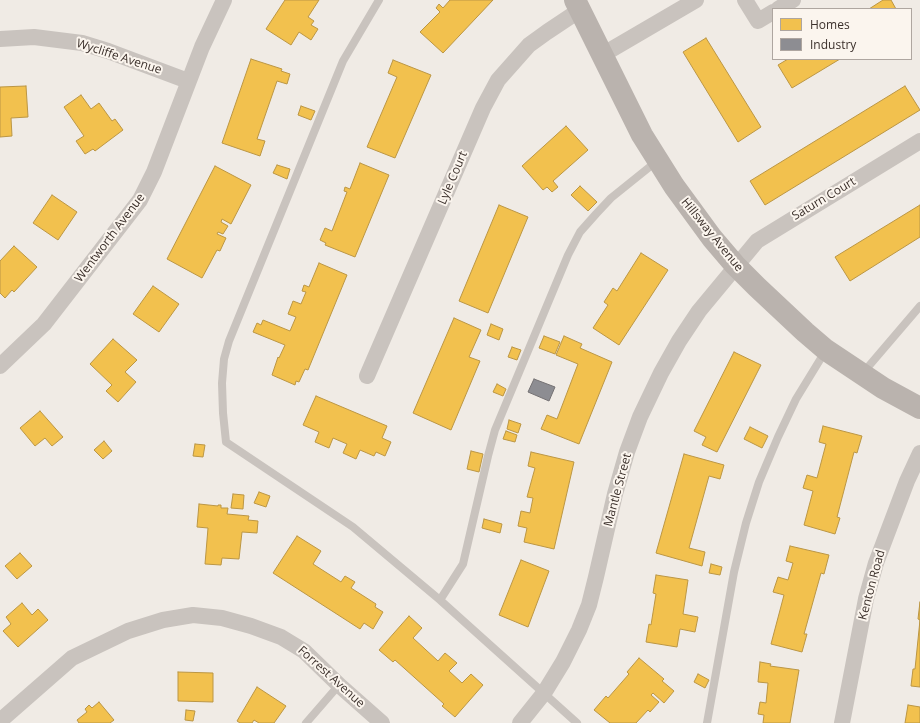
<!DOCTYPE html>
<html>
<head>
<meta charset="utf-8">
<style>
  body { margin:0 }
  #map { position:relative; width:920px; height:723px; overflow:hidden; background:#f0ebe5; font-family:"Open Sans",sans-serif }
  canvas { display:block }
  .legend { position:absolute; left:772px; top:8px; width:140px; height:52px; box-sizing:border-box; background:#fbf5ee; border:1px solid #aea6a0; margin:0; padding:5px 7px; list-style:none; font-size:12px; color:#3b302b }
  .legend li { display:flex; align-items:center; gap:8px; height:20px }
  .legend b { width:20px; border:1px solid #aea6a0 }
</style>
</head>
<body>
<div id="map">
<canvas width="920" height="723"></canvas>
<ul class="legend">
<li><b style="height:11px;background:#f2c14e"></b>Homes</li>
<li><b style="height:11px;background:#8d8d92"></b>Industry</li>
</ul>
</div>
<script>
const g = document.querySelector('canvas').getContext('2d');
g.lineJoin = 'round';
function fillPath(path, color) {
  g.fillStyle = color;
  g.fill(path, 'evenodd');
}
function poly(rows) {
  const path = new Path2D();
  for (const r of rows) {
    path.moveTo(r[0], r[1]);
    for (let i = 2; i < r.length; i += 2) path.lineTo(r[i], r[i + 1]);
  }
  return path;
}
function stroke(path, color, width, dash) {
  g.strokeStyle = color;
  g.lineWidth = width;
  g.lineCap = dash ? 'butt' : 'round';
  g.setLineDash(dash || []);
  g.stroke(path);
}
function label(font, color, halo, rows, align = 'center') {
  g.font = font + ' "Open Sans",sans-serif';
  g.lineWidth = 4;
  g.setLineDash([]);
  g.textBaseline = 'middle';
  g.strokeStyle = halo;
  g.fillStyle = color;
  for (const [text, x, y, turn = 0] of rows) {
    g.save();
    g.translate(x, y);
    g.rotate((+turn || 0) * Math.PI / 180);
    g.textAlign = isNaN(turn) ? turn : align;
    if (halo) g.strokeText(text, 0, 0);
    g.fillText(text, 0, 0);
    g.restore();
  }
}
const homes = poly([
  [285,0,319,0,308,17,314,21,311,25,318,29,311,40,299,32,291,45,266,29,285,0],
  [450,0,493,0,443,53,420,32,440,12,436,8,439,4,443,8,450,0],
  [883,0,891,0,896,9,869,9,883,0],
  [706,38,761,127,738,142,683,52,706,38],
  [251,59,282,69,281,71,290,74,287,84,277,81,257,139,265,141,260,156,222,143,251,59],
  [788,59,840,59,792,88,778,65,788,59],
  [393,60,431,75,395,158,367,147,397,77,388,73,393,60],
  [26,86,28,117,11,118,12,136,0,137,0,87,26,86],
  [905,86,920,110,765,205,750,181,905,86],
  [81,95,91,109,99,103,112,121,115,119,123,130,95,151,93,149,85,154,76,141,84,136,64,107,81,95],
  [301,106,315,111,311,120,298,115,301,106],
  [566,126,588,150,553,181,558,187,552,192,547,187,543,190,522,166,566,126],
  [360,163,389,175,355,257,325,245,326,243,320,240,325,228,332,231,347,192,344,191,345,187,350,189,360,163],
  [277,165,290,169,287,179,273,173,277,165],
  [215,166,251,185,231,224,222,219,221,222,228,226,223,234,218,232,217,234,226,238,220,251,217,250,202,278,167,259,215,166],
  [580,186,597,202,588,211,571,195,580,186],
  [52,195,77,212,58,240,33,223,52,195],
  [499,205,528,217,488,313,459,301,499,205],
  [920,205,920,237,850,281,835,257,920,205],
  [14,246,37,267,14,292,12,290,5,298,0,293,0,261,14,246],
  [641,253,668,270,619,345,593,328,608,305,604,302,613,288,617,291,641,253],
  [319,263,347,275,308,370,305,369,299,382,296,381,295,385,272,375,278,357,279,358,285,345,253,332,257,323,261,325,263,320,290,331,296,317,288,314,293,301,301,304,306,292,302,291,304,285,309,287,319,263],
  [153,286,179,304,159,332,133,314,153,286],
  [454,318,481,330,469,357,480,361,451,430,413,413,454,318],
  [491,324,503,329,499,340,487,335,491,324],
  [544,336,560,342,555,354,539,348,544,336],
  [564,336,582,344,580,348,612,362,579,444,541,429,547,415,557,419,578,364,556,355,564,336],
  [113,339,137,360,125,372,136,382,118,402,106,391,112,385,90,364,113,339],
  [512,347,521,350,517,360,508,357,512,347],
  [734,352,761,365,717,452,702,445,706,437,694,431,734,352],
  [497,384,506,389,503,396,493,392,497,384],
  [316,396,387,426,382,438,391,442,385,456,376,452,374,456,360,450,356,459,343,453,347,444,333,438,329,448,315,442,319,432,303,425,316,396],
  [40,411,63,437,52,446,45,438,35,446,20,428,40,411],
  [509,420,521,424,518,433,507,429,509,420],
  [823,426,862,436,857,453,854,452,837,517,840,518,835,534,804,525,813,491,803,488,807,475,817,478,826,444,819,442,823,426],
  [750,427,768,436,762,448,744,439,750,427],
  [506,431,517,435,515,442,503,439,506,431],
  [104,441,112,451,103,459,94,450,104,441],
  [195,444,205,445,203,457,193,456,195,444],
  [471,451,483,454,479,472,467,469,471,451],
  [531,452,574,462,554,549,524,542,527,528,518,526,521,511,530,513,533,498,527,497,535,468,528,466,531,452],
  [684,454,724,465,720,479,709,476,689,548,705,552,702,566,656,553,684,454],
  [259,492,270,496,266,507,254,503,259,492],
  [233,494,244,495,243,509,231,508,233,494],
  [199,504,218,506,218,505,221,505,221,508,228,508,227,514,249,516,248,520,258,521,257,533,242,532,239,559,222,558,221,565,205,564,208,528,197,527,199,504],
  [484,519,502,524,500,533,482,528,484,519],
  [297,536,321,551,313,564,341,582,345,576,355,582,351,588,376,604,375,607,383,612,373,629,364,623,360,629,273,573,297,536],
  [790,546,829,555,824,574,821,573,804,634,807,634,802,652,771,644,784,595,773,592,778,577,788,580,793,563,786,561,790,546],
  [20,553,32,566,17,579,5,566,20,553],
  [521,560,549,571,528,627,499,615,521,560],
  [711,564,722,567,720,575,709,573,711,564],
  [656,575,688,580,683,614,698,617,695,632,680,629,677,647,646,642,649,624,651,625,656,594,653,593,656,575],
  [920,602,920,687,911,686,913,669,915,669,920,620,918,619,920,602],
  [22,603,32,615,38,609,48,620,18,647,3,631,11,624,6,617,22,603],
  [409,616,422,628,413,638,438,661,445,653,457,663,449,671,462,683,471,674,483,685,455,717,442,706,444,704,395,660,393,662,379,650,409,616],
  [639,658,664,679,662,681,674,691,664,703,653,693,651,695,659,702,650,712,648,710,636,723,610,723,594,710,606,696,608,698,629,674,627,672,639,658],
  [760,662,771,664,770,666,799,670,790,723,763,723,764,715,758,714,760,702,766,703,768,683,758,682,760,662],
  [178,672,213,673,213,702,178,701,178,672],
  [698,674,709,680,705,688,694,682,698,674],
  [257,687,286,706,274,723,259,723,254,720,252,723,240,723,237,721,257,687],
  [99,702,114,720,110,723,79,723,77,720,87,712,85,709,89,705,92,708,99,702],
  [908,705,920,707,920,723,905,723,908,705],
  [186,710,195,711,193,721,185,720,186,710]
]);
const industry = poly([
  [534,379,555,387,549,401,528,392,534,379]
]);
const lane = poly([
  [379,0,343,61,229,341,224,359,222,383,223,413,226,442,353,527,440,600,577,723],
  [862,374,920,306],
  [440,600,463,564,488,456,495,430,568,255,580,232,596,214,611,198,657,161],
  [306,723,339,685],
  [707,723,734,572,746,523,759,482,778,437,796,399,826,350]
]);
const street = poly([
  [745,0,758,21,773,12],
  [778,9,793,0],
  [0,39,34,37,82,43,108,51,188,81],
  [602,55,696,0],
  [0,366,44,324,140,200,154,172,202,47,224,0],
  [367,376,483,108,498,80,529,45,547,32,580,10],
  [0,721,72,658,128,631,163,620,193,615,222,618,251,626,281,637,304,651,339,685,382,723],
  [520,723,544,693,563,662,579,630,589,605,596,577,615,494,627,452,640,417,661,373,679,341,699,311,757,241,920,141],
  [842,723,866,599,876,563,907,481,920,453]
]);
const secondary = poly([
  [575,0,642,135,674,186,712,238,735,265,757,287,805,332,826,350,883,388,920,408]
]);
const streetNames = [
  ["Wycliffe Avenue",119,57,18],
  ["Lyle Court",453,178,-67],
  ["Saturn Court",824,199,-31],
  ["Hillsway Avenue",712,235,51],
  ["Wentworth Avenue",110,238,-53],
  ["Mantle Street",618,490,-75],
  ["Kenton Road",872,585,-75],
  ["Forrest Avenue",331,677,42]
];
fillPath(homes, '#f2c14e');
stroke(homes, '#bb9644', 1);
fillPath(industry, '#8d8d92');
stroke(industry, '#747173', 1);
stroke(lane, '#c9c3be', 8);
stroke(street, '#c9c3be', 16);
stroke(secondary, '#bab3ae', 22);
label('12px', '#3b302b', '#fbf5ee', streetNames);
</script>
</body>
</html>
